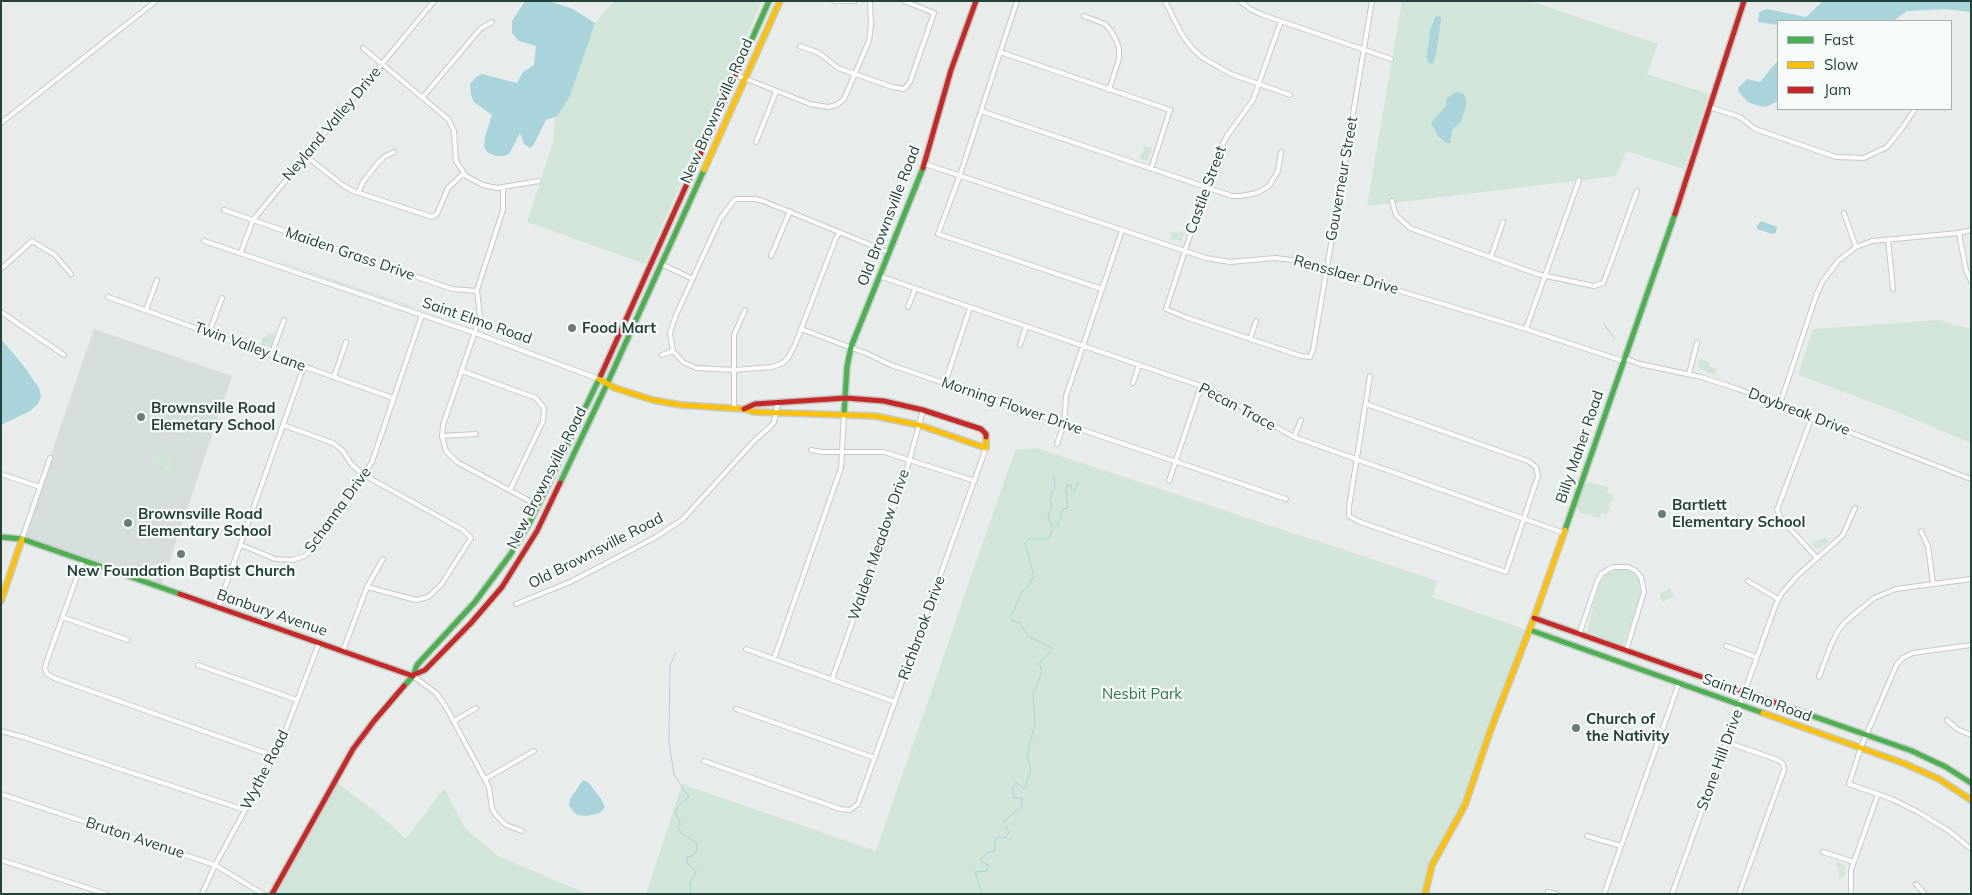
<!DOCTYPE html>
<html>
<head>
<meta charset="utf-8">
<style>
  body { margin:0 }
  #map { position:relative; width:1972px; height:895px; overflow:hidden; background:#e8edeb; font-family:Mulish,sans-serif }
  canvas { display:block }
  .frame { position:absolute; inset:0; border:2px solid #24423a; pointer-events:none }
  .legend { position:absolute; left:1777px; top:20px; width:175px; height:90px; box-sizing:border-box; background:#f7fbf9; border:1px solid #a3b1ad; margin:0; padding:6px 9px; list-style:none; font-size:15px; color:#24423a }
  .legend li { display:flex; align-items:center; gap:10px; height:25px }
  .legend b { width:25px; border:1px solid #a3b1ad }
</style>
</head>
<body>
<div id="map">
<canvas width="1972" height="895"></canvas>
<div class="frame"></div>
<ul class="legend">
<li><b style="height:6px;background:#4caf50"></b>Fast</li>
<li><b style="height:6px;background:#ffc107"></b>Slow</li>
<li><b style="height:6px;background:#c62828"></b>Jam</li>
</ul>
</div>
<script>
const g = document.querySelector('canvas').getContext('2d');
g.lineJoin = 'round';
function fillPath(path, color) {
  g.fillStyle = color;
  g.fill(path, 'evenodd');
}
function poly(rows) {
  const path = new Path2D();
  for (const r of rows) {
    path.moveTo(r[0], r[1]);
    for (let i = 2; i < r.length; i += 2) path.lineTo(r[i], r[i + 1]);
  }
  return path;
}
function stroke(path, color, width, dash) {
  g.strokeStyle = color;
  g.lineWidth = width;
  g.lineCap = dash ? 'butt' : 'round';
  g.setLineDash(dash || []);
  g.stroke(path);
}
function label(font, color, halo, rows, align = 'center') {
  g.font = font + ' Mulish,sans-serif';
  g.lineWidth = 4.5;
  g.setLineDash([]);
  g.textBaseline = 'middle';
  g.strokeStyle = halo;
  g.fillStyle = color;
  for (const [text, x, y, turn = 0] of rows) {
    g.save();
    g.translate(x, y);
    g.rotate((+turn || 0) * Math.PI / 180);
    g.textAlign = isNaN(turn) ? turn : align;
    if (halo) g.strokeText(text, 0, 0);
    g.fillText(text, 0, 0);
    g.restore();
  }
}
const built = poly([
  [94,329,232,376,161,586,22,539]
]);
const green = poly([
  [614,1,762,1,645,264,527,222,553,143,555,117,570,96,595,23],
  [1402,1,1530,1,1658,44,1647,74,1709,94,1684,169,1626,151,1616,176,1367,206],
  [1145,146,1152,148,1149,159,1146,161,1139,159],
  [1180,231,1185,233,1181,241,1170,239,1172,232,1178,233],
  [250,251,426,311,426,312,333,281],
  [1938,320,1971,329,1971,443,1892,410,1798,375,1813,329],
  [268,333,275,335,271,346,269,347,260,345,262,340,265,336,267,337],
  [1699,359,1709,362,1709,366,1717,369,1715,375,1700,369,1698,364],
  [1037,448,1437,581,1432,597,1530,631,1462,811,1434,861,1423,894,646,894,682,784,876,851,1015,450],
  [157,452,173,461,174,469,170,471,166,470,153,461,151,456],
  [1589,482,1608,487,1607,493,1614,495,1612,502,1608,503,1610,508,1607,515,1601,513,1600,518,1580,513,1576,505,1583,486],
  [1825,537,1829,541,1821,548,1816,548,1811,544],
  [1616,569,1624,569,1632,572,1637,577,1641,586,1639,602,1623,645,1587,632,1599,583,1606,574],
  [1670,588,1674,596,1663,602,1659,594],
  [335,781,376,812,406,839,444,788,465,828,498,856,588,894,273,894],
  [1836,861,1845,866,1845,877,1839,877,1839,868,1836,866]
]);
const water = poly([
  [525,1,549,1,573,9,595,23,570,96,557,116,546,120,533,146,530,148,524,144,520,133,509,154,504,156,495,156,487,152,484,146,485,137,492,115,474,102,471,95,470,84,477,76,482,74,517,83,523,72,534,65,536,46,519,41,512,33,512,21],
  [1823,1,1971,1,1971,12,1945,9,1907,11,1893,21,1778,21,1778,25,1758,22,1759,12,1767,9,1806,17],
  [1436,16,1441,17,1441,20,1436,55,1433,63,1430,64,1427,60,1427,55,1430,30],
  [1778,60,1778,101,1766,107,1756,105,1748,102,1740,94,1738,88,1747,79,1760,82],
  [1456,92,1464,94,1467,103,1461,121,1452,130,1450,143,1446,143,1438,136,1431,123,1445,107,1447,98],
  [1761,221,1777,227,1776,233,1772,234,1757,229,1757,226],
  [1,339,23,365,39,388,41,396,38,404,30,411,1,425],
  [583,780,589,783,601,799,605,807,600,813,586,816,577,815,569,806,570,799]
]);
const stream = poly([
  [1603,323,1615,339],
  [1054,528,1058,524,1063,509,1068,508,1066,489,1068,484,1071,485,1072,491,1075,491,1078,482],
  [676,653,670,665,669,742,674,775,689,797,679,805,675,813,680,822,678,827,681,833,697,843,697,850,693,856,687,857,687,863,696,871,690,884,691,894],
  [982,894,975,872,987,871,989,866,980,860,986,853,994,851,996,838,1005,838,1009,832,1004,821,1022,807,1022,798,1014,798,1013,788,1016,782,1021,787,1025,788,1031,770,1027,754,1035,724,1033,694,1042,672,1039,663,1050,653,1052,648,1028,636,1020,623,1011,620,1011,616,1023,590,1028,587,1034,576,1025,544,1029,539,1048,539,1053,529,1048,517,1052,506,1050,499,1055,486,1054,476]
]);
const street = poly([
  [834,1,855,1],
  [1017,1,960,175,938,234,1102,289],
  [1165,1,1181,33,1192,48,1203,58,1231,74,1290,95],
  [1240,1,1250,9,1263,15,1391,59],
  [1084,16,1105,24,1111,31,1117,42,1119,49,1119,59,1109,90],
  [1281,21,1253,100,1227,136,1216,156,1166,309,1185,317,1301,356,1310,357,1313,350,1372,1],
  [800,46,819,53,838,68,892,87,904,89,910,82,934,13,904,1],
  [363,48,448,119,454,131,456,161,466,176,483,185,497,188,539,181],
  [1000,52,1170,110,1151,169],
  [736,75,810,104,828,107,837,105,844,99,869,41,871,25,870,1],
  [423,97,480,29,492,22],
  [1709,107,1740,117,1755,129,1836,157,1864,158,1887,147,1903,127,1915,109],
  [981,111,1232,196,1240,196,1257,193,1269,186,1278,171,1281,152],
  [1,123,156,1],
  [756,142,776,92],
  [306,156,344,186,353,191,432,217,437,214,448,188,464,173],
  [925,164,1206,258,1230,262,1275,258,1300,261,1526,329,1623,361],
  [503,187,503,210,477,290,480,317,443,425,442,436,446,451,457,462,539,506],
  [358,193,363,182,377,164,384,157,394,152],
  [1392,201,1396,215,1410,228,1537,274,1594,286,1603,283,1606,276,1637,191],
  [224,210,452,289,477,291],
  [1844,213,1856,247],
  [840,232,836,238,795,345,788,358,783,363,772,367,734,370,696,368,683,362,673,351,670,333,676,315,720,219,735,199,755,199,763,201,888,252],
  [1959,233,1966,270,1971,281],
  [1888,239,1893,289],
  [204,241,475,333,599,379],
  [241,252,253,220,434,1],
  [771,256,790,211],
  [1491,257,1503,222],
  [661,264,693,279],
  [1,269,32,241,55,255,71,274],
  [879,276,1201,386,1222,396,1294,437,1564,533],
  [108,297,393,398],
  [908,307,915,289],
  [146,310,157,280],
  [1,312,64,355],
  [801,329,868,354,891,365,1286,499],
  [1526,329,1579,180],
  [209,333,222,298],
  [1250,339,1256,321],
  [1020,345,1026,327],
  [271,355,284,320],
  [662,355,673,351],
  [1624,358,1640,364,1701,377,1738,389,1971,479],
  [462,371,536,398,544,408,543,421,510,490],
  [1689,374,1697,343],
  [334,377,346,342],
  [945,383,970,308],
  [1133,383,1139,365],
  [1366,404,1528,461,1536,467,1538,476,1506,572,1360,522,1349,516,1349,507,1370,376],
  [1780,404,1817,293,1823,281,1838,261,1856,247,1872,241,1959,233,1971,230],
  [734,409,734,335,745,310],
  [1812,417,1777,510,1782,520,1817,558],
  [283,425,333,443,343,451,352,465,364,475,463,530,471,538,441,585,428,597,416,600,367,587],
  [442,436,476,434],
  [1294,437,1301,420],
  [1057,444,1064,424,1066,396,1122,230],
  [811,450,822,452,884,452,975,481],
  [1,474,40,487],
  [1169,481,1201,386],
  [1921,531,1928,546,1933,584],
  [22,539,50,458],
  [241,545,275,559,292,560,305,556,316,545,372,462,422,315],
  [83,560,46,663,45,669,47,674,54,678,274,756],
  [1748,581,1778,599],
  [516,604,570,582,603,565,656,537,683,519,755,440,772,425,774,422,778,402],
  [218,607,304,366],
  [62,617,128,640],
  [1579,635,1597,582,1601,574,1613,567,1628,567,1636,571,1641,577,1644,592,1626,651],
  [1971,645,1913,653,1903,658,1897,664,1861,747,1849,784,1892,799,1918,812,1949,831,1971,849],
  [1726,646,1756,657],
  [746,649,895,702],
  [343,651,367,587,383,559],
  [774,659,841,468,844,414],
  [198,665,297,700],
  [413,676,436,693,446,707,489,787,492,808,495,814,506,825,522,831],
  [1819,677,1831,645,1838,631,1845,622,1874,598,1896,589,1971,579],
  [832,679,905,476,923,410],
  [736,709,875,758],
  [1947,720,1957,729,1971,735],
  [454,721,476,708],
  [1,731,23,737,245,810],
  [1726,742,1778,760,1783,764],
  [704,761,840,809,850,810,858,804,986,448],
  [485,779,534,751],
  [1,794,215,865,263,894],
  [1587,836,1621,846],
  [1823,852,1854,862],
  [1,860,106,894],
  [1916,884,1925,894],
  [1548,892,1556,894],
  [202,894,215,865,278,750,319,643],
  [1604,894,1679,683],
  [1672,894,1776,604,1782,593,1797,576,1843,535,1855,508],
  [1739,894,1784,770,1783,764],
  [1851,894,1851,870,1878,794]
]);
const fast = poly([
  [739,68,769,1],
  [844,414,847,367,851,347,923,168],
  [560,483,607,384,704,170],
  [1565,530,1675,214],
  [1,537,22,539,180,594],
  [1530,630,1763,713],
  [404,686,413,676,417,665,475,602,510,555,530,522,601,375],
  [1807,714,1912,751,1946,767,1971,783]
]);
const slow = poly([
  [704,170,780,1],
  [599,379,615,388,653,400,681,405,744,409,755,412,875,416,919,425,986,448,986,437],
  [1,601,22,539],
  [1763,713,1903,763,1939,779,1971,800],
  [1425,894,1432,865,1465,805,1491,729,1534,618,1565,530]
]);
const jam = poly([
  [923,168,951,70,976,1],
  [1675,214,1744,1],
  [601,375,739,68],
  [744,409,755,404,846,398,884,401,923,410,981,429,986,434,986,437],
  [180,594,413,676],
  [1534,618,1807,714],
  [413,675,425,670,471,623,502,587,537,531,560,483],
  [272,894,353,749,374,721,404,686]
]);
const markers = [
  [572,328,5,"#697e78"],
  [141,417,5,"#697e78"],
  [1662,514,5,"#697e78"],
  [128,523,5,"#697e78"],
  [181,554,5,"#697e78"],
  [1576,728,5,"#697e78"]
];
const streetNames = [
  ["New Brownsville Road",717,111,-66],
  ["Neyland Valley Drive",332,124,-50],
  ["Gouverneur Street",1342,179,-80],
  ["Castile Street",1206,190,-70],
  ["Old Brownsville Road",889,216,-69],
  ["Maiden Grass Drive",350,254,19],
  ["Rensslaer Drive",1346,275,16],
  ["Saint Elmo Road",477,321,19],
  ["Twin Valley Lane",250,347,20],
  ["Morning Flower Drive",1012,406,19],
  ["Pecan Trace",1237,407,28],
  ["Daybreak Drive",1799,412,21],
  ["Billy Maher Road",1580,447,-71],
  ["New Brownsville Road",547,478,-63],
  ["Schanna Drive",338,510,-54],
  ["Walden Meadow Drive",879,545,-71],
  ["Old Brownsville Road",596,551,-27],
  ["Banbury Avenue",272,613,19],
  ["Richbrook Drive",922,628,-70],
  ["Saint Elmo Road",1757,698,20],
  ["Stone Hill Drive",1720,760,-70],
  ["Wythe Road",265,770,-63],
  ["Bruton Avenue",135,838,18]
];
const poiNames = [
  ["Food Mart",582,328],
  ["Brownsville Road",151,408],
  ["Elemetary School",151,425],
  ["Bartlett",1672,505],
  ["Elementary School",1672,522],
  ["Brownsville Road",138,514],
  ["Elementary School",138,531],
  ["New Foundation Baptist Church",181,571,"center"],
  ["Church of",1586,719],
  ["the Nativity",1586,736]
];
const parkNames = [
  ["Nesbit Park",1142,694]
];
fillPath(built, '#d6dedb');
fillPath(green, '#d1e6d8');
fillPath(water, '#a9d4db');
stroke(stream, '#a9d4db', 1);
stroke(street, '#c5cac8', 6);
stroke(fast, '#c3cbc8', 8);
stroke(slow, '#c3cbc8', 8);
stroke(jam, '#c3cbc8', 8);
stroke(street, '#fcfcfc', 4);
stroke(fast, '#4caf50', 5);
stroke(slow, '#ffc107', 5);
stroke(jam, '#c62828', 5);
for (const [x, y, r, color] of markers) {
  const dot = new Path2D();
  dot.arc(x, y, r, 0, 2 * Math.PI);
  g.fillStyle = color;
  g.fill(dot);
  stroke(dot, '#f7fbf9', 2);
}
label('15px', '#24423a', '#f7fbf9', streetNames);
label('bold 15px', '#24423a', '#f7fbf9', poiNames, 'left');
label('15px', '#2d7a4b', '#f7fbf9', parkNames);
</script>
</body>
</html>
